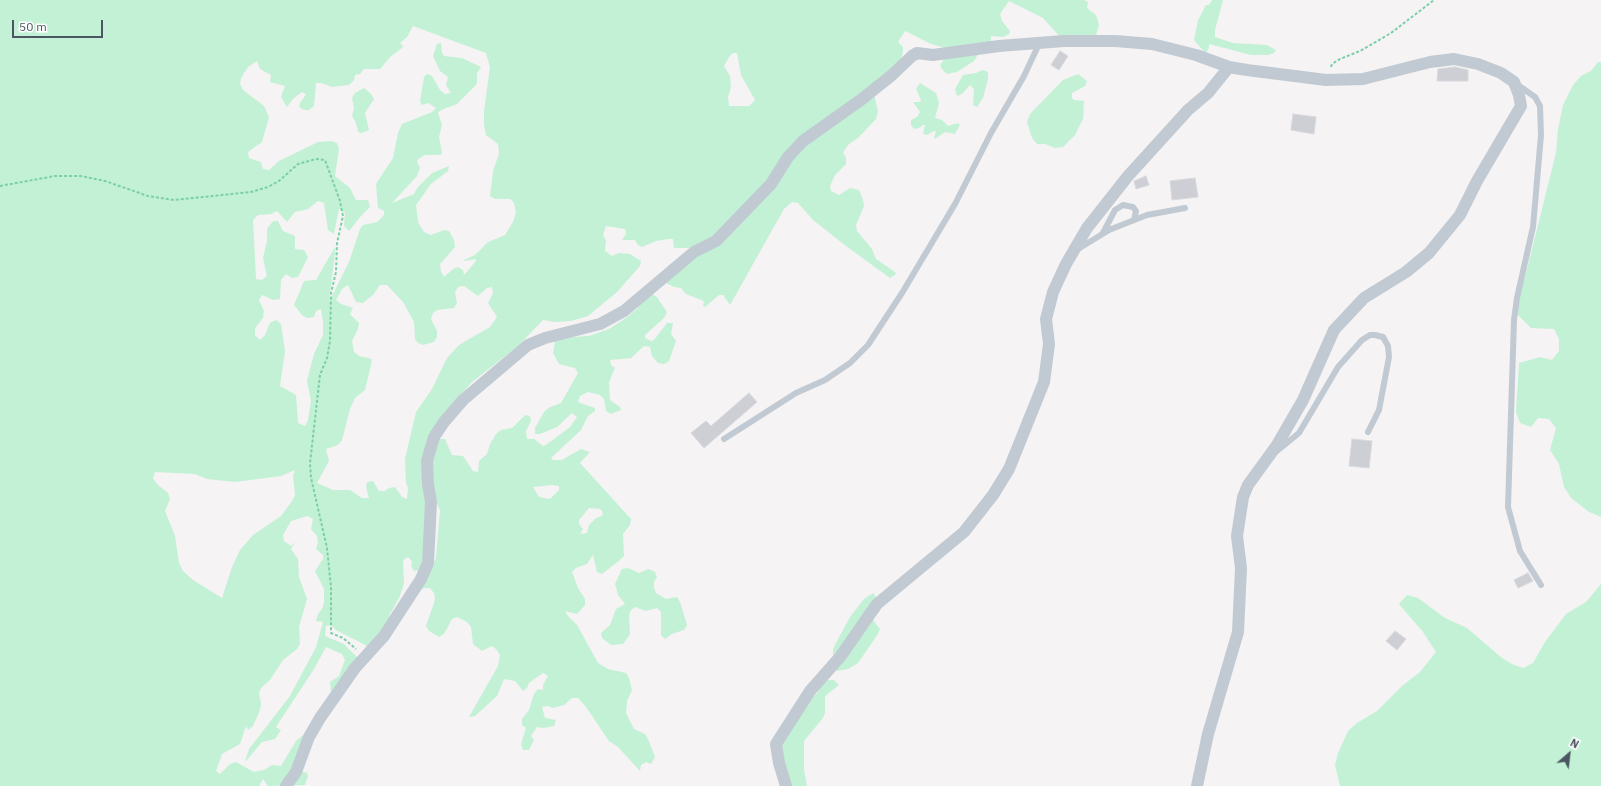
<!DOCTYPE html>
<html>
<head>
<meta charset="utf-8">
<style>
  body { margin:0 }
  #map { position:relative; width:1601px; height:786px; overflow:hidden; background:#f5f3f3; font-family:"IBM Plex Sans",sans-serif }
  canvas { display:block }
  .north { position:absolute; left:1549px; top:734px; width:40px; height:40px; -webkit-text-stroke:3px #fff; paint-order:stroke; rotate:28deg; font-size:11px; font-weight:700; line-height:16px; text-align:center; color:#4a5661 }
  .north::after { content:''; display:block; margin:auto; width:14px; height:18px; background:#4a5661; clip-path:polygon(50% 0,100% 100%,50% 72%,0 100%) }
  .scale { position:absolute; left:12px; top:20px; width:91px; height:18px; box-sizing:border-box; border:2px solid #4a5661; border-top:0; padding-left:5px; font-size:12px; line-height:14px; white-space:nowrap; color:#4a5661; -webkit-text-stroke:3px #fff; paint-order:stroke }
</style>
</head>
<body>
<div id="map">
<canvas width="1601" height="786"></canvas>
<div class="north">N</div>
<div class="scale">50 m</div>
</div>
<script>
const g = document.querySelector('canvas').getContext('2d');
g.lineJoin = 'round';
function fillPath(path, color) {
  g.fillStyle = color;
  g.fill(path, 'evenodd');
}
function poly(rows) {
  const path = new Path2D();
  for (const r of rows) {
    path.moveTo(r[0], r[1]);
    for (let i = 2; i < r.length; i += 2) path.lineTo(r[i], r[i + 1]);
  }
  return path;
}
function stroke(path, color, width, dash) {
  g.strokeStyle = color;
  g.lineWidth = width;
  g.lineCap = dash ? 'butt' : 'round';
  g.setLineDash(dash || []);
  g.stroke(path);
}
const green = poly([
  [0,0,1084,0,1088,2,1087,8,1096,15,1099,25,1096,35,1090,38,1060,37,1043,18,1009,1,1000,14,1002,21,1010,31,1009,34,1003,37,991,36,991,41,984,44,945,48,931,44,905,31,898,42,903,47,903,52,898,68,874,94,878,111,876,119,858,138,849,144,843,152,846,158,846,164,835,175,830,186,831,191,839,195,850,188,859,190,863,200,864,206,856,225,857,231,872,249,876,259,895,272,896,274,890,278,846,246,813,220,798,203,792,202,784,209,730,305,723,295,719,295,705,307,703,306,704,301,686,294,681,288,674,287,666,283,706,241,689,248,674,248,673,239,668,239,656,241,642,247,638,245,635,240,622,240,626,234,625,229,606,226,603,235,606,240,605,251,612,256,619,253,630,254,641,261,640,266,617,292,588,316,571,321,555,322,543,320,518,346,472,382,456,400,429,437,429,512,425,559,419,570,414,571,411,566,412,561,408,557,403,560,404,584,399,598,389,616,391,619,370,645,367,646,336,630,331,625,326,626,325,636,344,644,358,658,331,692,330,682,339,676,345,660,342,654,326,647,314,669,276,727,281,730,275,739,262,742,245,762,249,749,290,696,316,647,323,622,316,621,318,614,322,609,324,603,324,589,315,571,323,559,323,555,316,549,318,543,317,536,311,529,313,519,307,516,291,521,283,535,284,541,291,546,295,542,291,549,298,559,299,577,307,599,299,627,300,644,297,649,283,660,270,680,261,688,259,693,261,704,260,710,253,726,248,730,246,726,240,744,222,754,216,771,220,774,230,764,236,762,254,772,264,770,272,765,281,766,296,741,303,735,306,737,301,766,303,772,307,773,308,776,305,785,268,786,263,779,259,786,0,786],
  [413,26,486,53,490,67,484,111,484,125,486,135,498,144,499,154,493,171,490,196,495,199,510,199,514,203,516,212,513,222,505,235,488,242,475,255,464,260,465,261,475,259,476,261,464,275,463,270,458,267,453,269,444,277,441,272,440,264,455,247,454,240,449,231,444,230,431,235,424,232,418,222,416,205,431,184,448,171,449,166,432,173,418,187,414,194,392,203,417,176,420,168,417,162,418,159,425,155,440,155,442,153,439,137,442,125,438,113,441,110,457,104,475,86,477,83,477,73,481,67,462,58,444,56,442,53,441,43,437,44,433,56,440,71,448,77,446,85,451,93,445,94,440,90,432,76,427,74,424,77,420,102,422,105,428,103,436,108,432,112,402,124,398,133,393,158,376,184,378,208,384,211,384,215,377,222,363,225,360,229,349,262,329,302,335,253,335,247,316,280,304,281,294,305,302,315,307,318,314,317,316,311,321,309,323,322,323,335,314,354,307,381,311,401,308,420,305,426,298,423,296,395,280,386,285,351,281,324,276,320,270,323,265,335,260,340,255,335,255,328,263,318,264,311,259,300,262,295,273,300,280,299,281,280,286,274,292,278,298,277,308,257,304,250,295,249,295,236,283,231,278,221,273,221,267,229,267,241,263,258,267,276,262,280,256,279,253,220,258,215,271,214,277,211,287,222,295,212,308,209,318,201,324,203,328,230,334,234,339,209,345,213,344,226,349,231,361,216,370,207,368,200,356,200,350,188,335,176,339,149,337,143,331,141,318,142,279,161,269,170,263,169,261,162,249,158,248,152,262,142,269,117,264,106,243,90,240,84,241,78,248,67,257,61,260,69,271,75,270,82,285,86,281,97,287,107,293,99,302,92,306,94,300,103,299,107,304,110,309,110,314,106,316,83,321,83,332,87,349,85,354,80,355,75,360,74,364,69,380,69,391,56,402,48,403,46,400,43,407,37],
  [733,53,737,53,741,75,755,100,749,106,729,106,728,97,731,87,730,76,724,66,729,57],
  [348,285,356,302,363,303,373,295,380,285,387,285,403,302,414,322,415,339,418,343,423,345,434,342,437,337,437,331,431,319,433,313,437,310,454,308,457,303,455,292,458,287,464,286,478,296,487,288,492,287,493,293,488,303,497,317,490,327,459,345,447,358,432,389,416,412,405,459,406,483,408,488,407,499,402,497,395,487,389,488,385,491,379,491,373,481,367,482,366,487,369,498,362,498,350,490,333,490,317,483,329,461,326,449,338,445,342,440,350,409,355,398,365,390,371,365,372,359,359,356,354,352,352,341,358,329,359,323,350,314,353,308,341,304,336,300,342,289],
  [295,470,293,476,295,495,292,501,281,516,253,535,240,550,232,567,222,598,193,580,183,571,179,563,175,536,165,511,170,499,168,493,157,484,153,478,155,472,195,474,207,479,235,482,281,476],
  [1212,0,1223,0,1215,30,1215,37,1233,43,1267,45,1276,50,1274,53,1268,55,1251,55,1209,44,1209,47,1206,54,1194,40,1198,20,1206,5,1209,5],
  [979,53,974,61,957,72,947,74,942,69,940,65,947,55],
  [1598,62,1601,62,1601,517,1589,512,1571,498,1564,487,1559,464,1550,450,1556,428,1549,419,1538,418,1531,427,1520,423,1516,412,1519,363,1540,357,1552,360,1559,351,1559,339,1554,329,1531,328,1514,311,1525,277,1556,153,1558,129,1563,105,1573,85,1581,76,1591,71],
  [983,70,988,72,988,79,983,98,977,107,973,105,974,89,970,85,962,94,957,96,955,89,963,75,976,73],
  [1078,74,1087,81,1085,86,1072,93,1072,98,1074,100,1084,101,1083,119,1075,135,1063,147,1055,148,1045,144,1037,144,1032,138,1027,122,1030,114,1063,80],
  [920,83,936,93,939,103,935,118,942,120,948,126,958,123,960,125,955,134,945,132,935,139,934,137,936,132,934,131,927,135,923,134,925,125,923,125,919,128,914,129,911,125,911,120,917,117,920,112,913,102,920,102,921,100,916,89],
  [364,88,371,94,374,99,365,113,369,130,361,133,358,132,356,123,352,116,354,108,352,98,355,93],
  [652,294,657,297,667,312,664,318,645,335,645,338,651,341,654,340,667,323,673,323,671,334,676,341,669,361,664,364,658,363,652,356,650,347,644,346,631,358,610,360,611,365,615,368,609,382,610,400,620,407,621,410,611,414,606,411,604,399,600,395,588,392,580,396,578,401,580,403,595,408,595,411,588,416,581,430,551,458,553,460,562,460,581,449,590,452,580,463,631,519,630,525,623,534,624,556,620,560,602,574,597,572,593,555,587,564,576,568,572,572,578,588,585,599,585,605,577,614,565,611,568,616,577,625,598,663,608,669,626,673,629,678,632,690,627,701,626,713,634,729,645,734,648,739,655,757,651,764,646,762,641,765,640,771,618,747,609,741,586,707,578,698,572,698,564,705,553,708,548,706,542,707,545,718,556,720,554,726,543,728,537,727,531,736,534,740,529,750,523,750,521,744,526,728,522,725,522,719,529,710,534,694,538,689,543,690,543,685,548,676,543,673,529,683,527,688,523,691,515,681,504,679,497,696,475,716,469,717,498,666,500,655,497,650,492,646,482,651,473,644,471,627,467,622,457,617,452,619,444,634,439,637,429,631,426,626,434,603,435,598,434,593,430,588,424,588,414,595,428,576,436,558,440,510,430,489,428,472,439,439,445,439,452,455,463,456,473,471,478,472,479,461,487,454,490,444,496,434,501,430,512,428,525,415,530,416,531,421,526,431,527,439,534,439,543,446,546,445,570,427,577,417,572,413,557,427,540,434,535,434,535,428,544,412,548,408,561,403,578,373,575,368,559,364,553,353,555,341,559,338,589,336,609,329,626,318,637,309,646,297],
  [552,485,559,486,559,490,550,499,539,497,533,487],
  [589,508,600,509,603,512,602,516,596,518,589,525,587,533,580,534,583,529,579,524,579,520],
  [628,568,639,573,649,569,655,572,657,577,654,582,654,588,656,593,666,599,677,597,680,602,687,625,684,630,672,634,665,639,661,635,661,612,657,608,646,611,635,607,630,611,629,616,630,634,623,644,611,645,602,638,601,633,610,625,616,609,625,604,618,595,615,584,622,569],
  [1601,584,1601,786,1340,786,1335,765,1338,753,1348,731,1357,723,1377,711,1402,686,1420,672,1436,652,1423,632,1399,604,1407,595,1418,598,1445,618,1467,628,1502,658,1512,664,1523,668,1533,663,1545,642,1566,614,1586,602],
  [873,593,876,597,866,611,880,629,878,634,858,663,848,669,837,671,833,667,833,649,836,643,850,617,864,599],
  [828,680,834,680,839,685,825,696,825,713,823,718,804,741,804,770,807,786,785,786,779,751,792,721,809,699,818,693,819,687]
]);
const building = poly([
  [1060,51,1068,56,1059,70,1051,65,1060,51],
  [1455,67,1468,70,1468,81,1437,81,1438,69,1455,67],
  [1293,114,1316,117,1314,134,1291,130,1293,114],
  [1146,176,1149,185,1136,189,1134,181,1146,176],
  [1195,178,1198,197,1172,200,1170,181,1195,178],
  [749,393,757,402,704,448,691,433,706,421,711,426,749,393],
  [1352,439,1372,441,1369,468,1349,466,1352,439],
  [1528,573,1533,581,1518,588,1514,580,1528,573],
  [1395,631,1406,639,1397,650,1386,641,1395,631]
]);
const path = poly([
  [1331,67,1332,64,1340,59,1360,51,1391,33,1434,0],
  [0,186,55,176,81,176,105,181,148,196,174,200,251,192,268,187,279,181,298,164,316,159,325,160,340,201,343,216,337,243,336,272,331,293,330,341,327,358,320,375,310,463,311,478,327,548,331,587,331,633,343,638,356,649]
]);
const lane = poly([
  [1515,83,1535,97,1540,106,1541,135,1533,227,1517,298,1514,320,1508,507,1520,551,1541,585],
  [1103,233,1115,210,1123,205,1133,207,1136,211,1134,220],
  [1078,249,1109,230,1147,215,1185,208],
  [724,439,796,393,825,380,850,363,868,345,902,293,955,204,991,133,1024,76,1039,44],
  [1277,451,1299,433,1338,367,1362,340,1370,335,1375,335,1383,337,1388,346,1389,357,1379,410,1368,432]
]);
const street = poly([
  [286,786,296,772,309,737,320,718,355,668,384,636,421,579,428,563,431,502,428,484,427,461,434,437,444,422,463,400,528,345,545,338,600,324,624,311,694,252,716,241,771,184,788,157,803,141,862,99,892,75,912,56,917,53,933,55,999,46,1064,41,1115,41,1152,44,1196,55,1229,67,1247,70,1326,80,1363,79,1430,62,1454,59,1478,64,1501,73,1514,82,1519,95,1521,106,1477,181,1460,215,1429,253,1406,272,1364,298,1334,330,1303,400,1277,445,1248,485,1243,497,1237,536,1241,568,1238,632,1208,734,1197,786],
  [786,786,779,763,776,744,810,691,840,657,877,604,964,532,993,495,1009,469,1044,382,1049,344,1046,319,1053,292,1066,264,1087,228,1128,176,1188,110,1208,93,1229,67]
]);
fillPath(green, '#c3f1d5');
fillPath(building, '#cdcfd5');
stroke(building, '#d7d9de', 1);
stroke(path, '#7ad0a6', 2, [3, 2]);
stroke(lane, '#c1cad2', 6);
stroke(street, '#c1cad2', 12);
</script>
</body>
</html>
